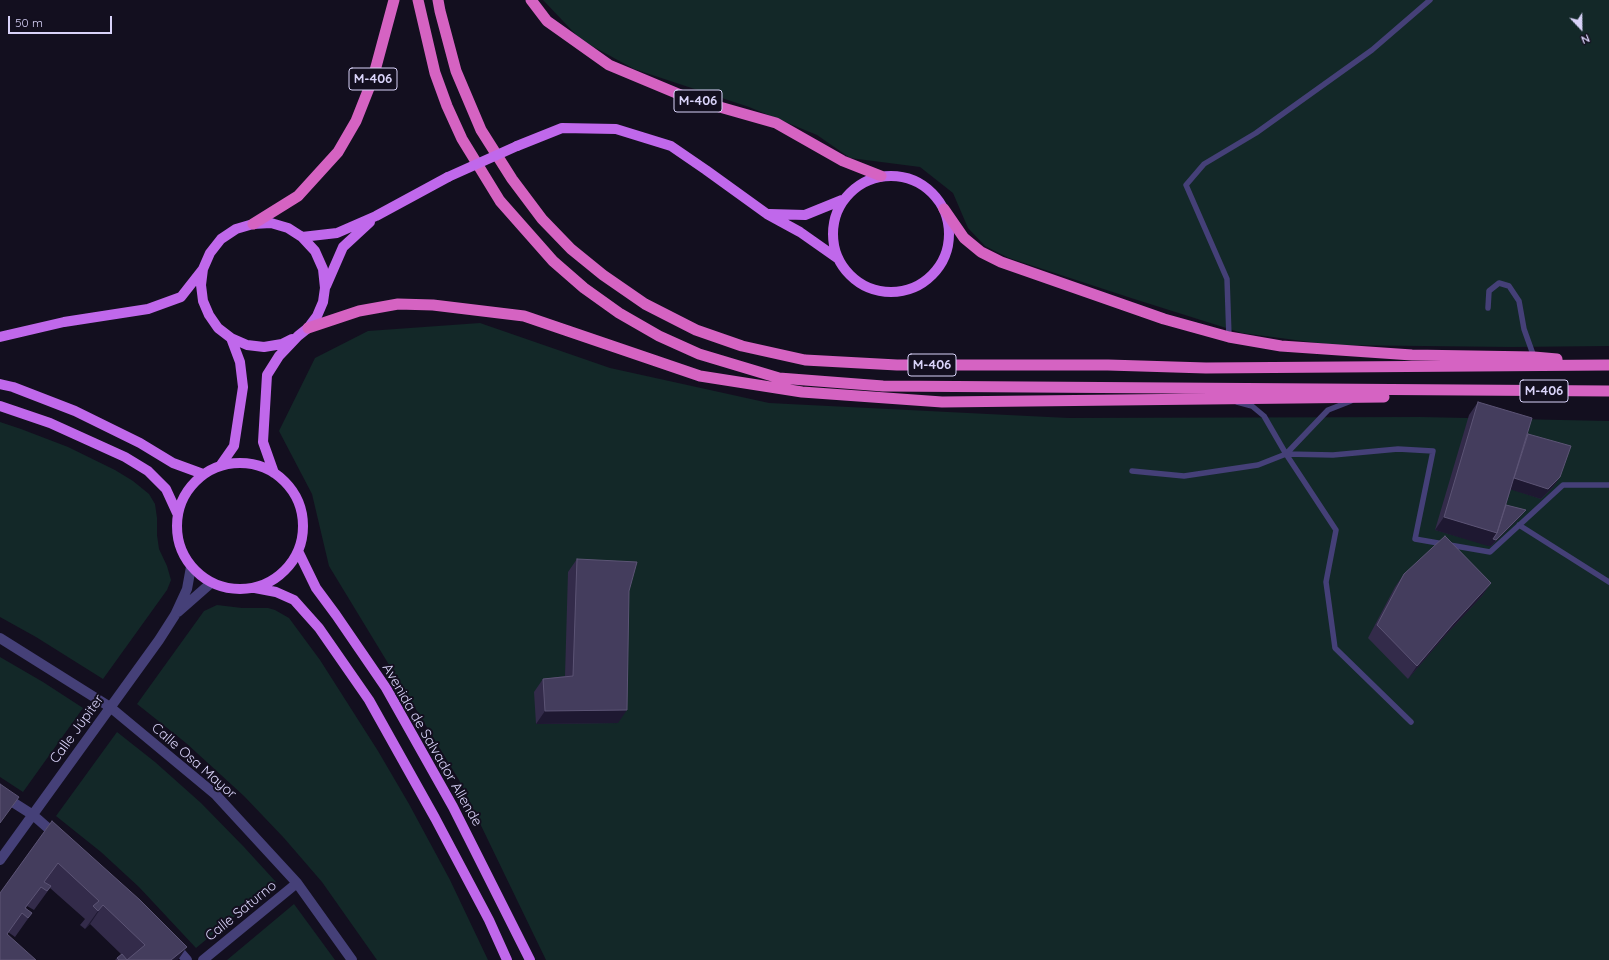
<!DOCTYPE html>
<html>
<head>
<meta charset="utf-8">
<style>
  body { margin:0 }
  #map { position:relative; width:1609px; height:960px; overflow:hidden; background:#130f1f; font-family:Quicksand,sans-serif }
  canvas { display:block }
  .north { position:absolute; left:1561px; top:8px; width:40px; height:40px; -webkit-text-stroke:3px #130f1f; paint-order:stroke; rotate:158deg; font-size:11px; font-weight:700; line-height:16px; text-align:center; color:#d9d3f9 }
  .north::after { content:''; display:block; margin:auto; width:14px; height:18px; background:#d9d3f9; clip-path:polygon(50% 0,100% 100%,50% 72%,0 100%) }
  .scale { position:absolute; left:8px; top:16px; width:104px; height:18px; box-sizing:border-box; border:2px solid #d9d3f9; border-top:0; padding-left:5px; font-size:12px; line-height:14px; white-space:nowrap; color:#d9d3f9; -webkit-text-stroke:3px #130f1f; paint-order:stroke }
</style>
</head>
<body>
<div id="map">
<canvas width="1609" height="960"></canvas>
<div class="north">N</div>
<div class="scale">50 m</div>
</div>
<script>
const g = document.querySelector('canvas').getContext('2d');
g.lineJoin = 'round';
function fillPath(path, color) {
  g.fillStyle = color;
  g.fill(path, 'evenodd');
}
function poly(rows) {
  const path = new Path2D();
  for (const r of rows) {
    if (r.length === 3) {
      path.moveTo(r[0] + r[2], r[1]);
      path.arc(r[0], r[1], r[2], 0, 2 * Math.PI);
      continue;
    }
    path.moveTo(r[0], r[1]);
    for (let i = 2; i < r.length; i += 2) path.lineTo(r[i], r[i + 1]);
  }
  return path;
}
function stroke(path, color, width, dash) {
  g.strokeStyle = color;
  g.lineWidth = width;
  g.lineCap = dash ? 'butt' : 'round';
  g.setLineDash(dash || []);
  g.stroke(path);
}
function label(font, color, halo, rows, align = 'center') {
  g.font = font + ' Quicksand,sans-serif';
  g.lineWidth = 4;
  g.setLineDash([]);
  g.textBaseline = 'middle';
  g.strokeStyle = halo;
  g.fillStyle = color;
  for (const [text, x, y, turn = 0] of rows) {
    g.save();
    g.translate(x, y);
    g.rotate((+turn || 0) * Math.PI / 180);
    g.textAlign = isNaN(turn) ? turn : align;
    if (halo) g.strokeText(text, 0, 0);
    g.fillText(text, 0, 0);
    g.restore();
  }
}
const green = poly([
  [543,0,1609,0,1609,346,1512,347,1333,345,1242,333,1131,298,1009,258,985,246,968,228,953,193,920,167,850,158,817,135,749,107,634,69,581,40],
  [480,323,610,368,769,403,1068,418,1420,417,1609,421,1609,960,546,960,459,780,329,566,312,494,279,431,315,358,368,331],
  [0,422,21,429,68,447,115,470,133,481,149,494,155,504,157,518,157,535,159,549,167,566,171,580,167,590,103,679,36,637,0,617],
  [217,605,242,608,268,608,275,610,289,618,320,660,378,751,409,804,450,880,488,960,377,960,322,882,284,838,244,796,186,743,137,704,204,611],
  [0,657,43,682,83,708,23,792,0,777],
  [117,732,155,762,201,803,244,847,276,882,196,948,139,887,101,852,56,816],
  [294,904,335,960,227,960]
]);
const service = poly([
  [1488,308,1489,291,1499,283,1509,286,1519,301,1524,329,1534,357],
  [1229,337,1227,279,1186,185,1204,164,1256,133,1372,50,1430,0],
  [1237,402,1252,406,1264,416,1286,454,1328,410,1351,401],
  [1286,454,1336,530,1326,582,1335,648,1411,722],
  [1132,471,1184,476,1258,465,1286,454,1333,455,1398,449,1433,451,1415,539,1490,552,1563,485,1609,485],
  [1519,525,1609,582]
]);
const minor = poly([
  [178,612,211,583],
  [0,638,110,707,216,795,297,883,352,960],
  [0,794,33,815,57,836],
  [0,860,159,640,175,615,187,589,191,567],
  [174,945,187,960],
  [203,960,297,883]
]);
const primary = poly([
  [517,146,562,128,616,129,671,146,706,170,767,214,800,232,837,258],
  [891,234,58],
  [769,214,805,215,842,200],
  [302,237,337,233,376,216,448,177],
  [203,269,201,285,203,301,209,315,218,328,231,338,247,345,264,347,282,344,292,339],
  [326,286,343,247,370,222],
  [0,337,64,322,148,309,181,297,203,269,210,253,221,239,236,229,253,224,271,223,288,228,302,237,315,251,323,269,325,288,323,302,317,316,308,328,298,336,279,356,267,375,263,442,274,473],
  [0,384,13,387,75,411,140,443,173,463,203,474],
  [0,406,50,423,125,457,148,471,166,489,177,513],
  [240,526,63],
  [220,466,234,446,243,387,240,362,231,338],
  [298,551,316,588,336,615,386,688,453,807,530,960],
  [255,588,276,592,294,600,319,628,369,700,435,818,489,920,507,960]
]);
const trunk = poly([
  [418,0,435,73,447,106,462,139,500,201,553,261,584,288,619,313,659,336,699,354,779,378,883,386,1609,391],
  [438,0,440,11,456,71,481,130,512,179,542,219,571,249,603,275,645,304,696,330,742,346,805,360,897,365,1108,365,1206,368,1609,365],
  [531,0,547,21,609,65,688,98,776,123,843,161,881,176],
  [944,209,964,238,981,252,1001,262,1164,319,1229,337,1281,346,1412,355,1534,357,1557,359],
  [253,224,298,196,338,152,356,121,373,78,394,0],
  [308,328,359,311,398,304,433,305,524,316,700,376,802,392,942,402,1384,397]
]);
const primaryBridge = poly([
  [448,177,517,146]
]);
const wall = poly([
  [1478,402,1528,434,1560,477,1553,487,1541,499,1511,489,1506,505,1526,510,1521,516,1491,546,1435,530,1469,415],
  [577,559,629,591,618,723,536,724,534,692,543,679,565,676,568,572],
  [1404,574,1491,583,1482,596,1444,637,1408,679,1368,638,1395,587],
  [52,821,178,960,115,960,121,954,90,924,85,929,80,925,85,919,50,888,34,910,27,906,26,908,32,913,15,937,8,932,7,934,0,960,0,893]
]);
const shadedWall = poly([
  [1560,477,1553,487,1541,499,1506,488,1513,478],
  [1526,510,1521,516,1491,546,1488,546,1493,539],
  [1444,517,1497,533,1488,546,1435,530],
  [1491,583,1482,596,1444,637,1408,679,1417,666,1453,624],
  [627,710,618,723,536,724,545,711],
  [103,905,90,924,85,929,98,911],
  [187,947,178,960,171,960]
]);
const building = poly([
  [1478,402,1532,418,1497,533,1444,517,1478,402],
  [1528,434,1571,446,1560,477,1548,489,1514,478,1528,434],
  [1506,505,1526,510,1496,540,1493,539,1497,533,1506,505],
  [1445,536,1491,583,1453,624,1417,666,1377,625,1404,574,1445,536],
  [577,559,637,562,629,591,627,710,545,711,543,679,573,676,577,559],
  [0,784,19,797,0,823,0,784],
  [52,821,140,900,187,947,171,960,119,960,117,958,122,954,127,960,145,945,103,905,98,911,93,906,99,901,58,863,44,882,51,886,47,891,41,887,25,908,32,913,28,918,22,913,7,934,36,960,0,960,0,893,52,821]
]);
const shields = [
  [373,79,48],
  [698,101,48],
  [932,365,48],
  [1544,391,48]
];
const shieldNames = [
  ["M-406",373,79],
  ["M-406",698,101],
  ["M-406",932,365],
  ["M-406",1544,391]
];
const streetNames = [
  ["Calle Júpiter",77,729,-54],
  ["Avenida de Salvador Allende",432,745,60],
  ["Calle Osa Mayor",194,761,41],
  ["Calle Saturno",241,911,-39]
];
fillPath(green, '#132828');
stroke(service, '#454078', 5.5);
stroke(minor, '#454078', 10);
stroke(primary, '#c068eb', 10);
stroke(trunk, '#d563c2', 11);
stroke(primaryBridge, '#c068eb', 10);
fillPath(wall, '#332b4a');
fillPath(shadedWall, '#1e1831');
fillPath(building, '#443d5d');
stroke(building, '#5c5475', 1);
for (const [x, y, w] of shields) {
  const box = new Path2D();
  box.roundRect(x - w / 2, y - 11, w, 22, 3);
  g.fillStyle = '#130f1f';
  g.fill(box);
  stroke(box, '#d9d3f9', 1);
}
label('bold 13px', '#d9d3f9', null, shieldNames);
label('14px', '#d9d3f9', '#130f1f', streetNames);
</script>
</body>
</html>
